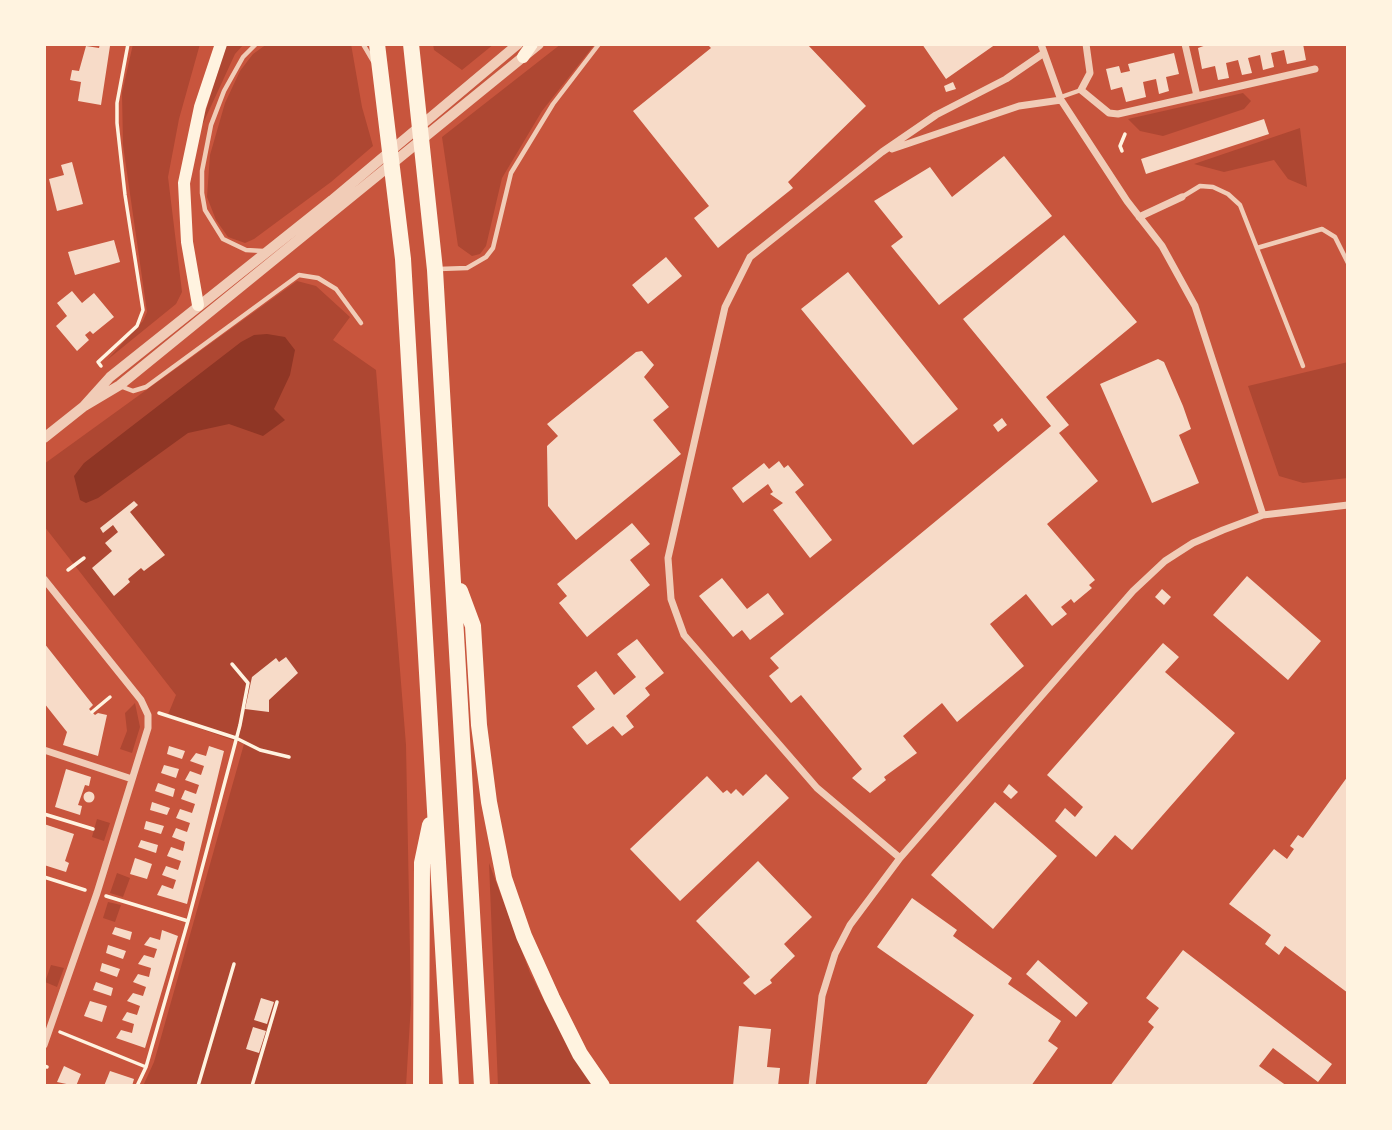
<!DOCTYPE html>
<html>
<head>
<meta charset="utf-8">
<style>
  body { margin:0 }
  #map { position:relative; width:1392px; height:1130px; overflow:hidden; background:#c8553d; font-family:"PT Sans",sans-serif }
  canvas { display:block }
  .frame { position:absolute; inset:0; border:46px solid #fff3e0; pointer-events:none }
</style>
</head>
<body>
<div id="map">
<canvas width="1392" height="1130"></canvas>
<div class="frame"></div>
</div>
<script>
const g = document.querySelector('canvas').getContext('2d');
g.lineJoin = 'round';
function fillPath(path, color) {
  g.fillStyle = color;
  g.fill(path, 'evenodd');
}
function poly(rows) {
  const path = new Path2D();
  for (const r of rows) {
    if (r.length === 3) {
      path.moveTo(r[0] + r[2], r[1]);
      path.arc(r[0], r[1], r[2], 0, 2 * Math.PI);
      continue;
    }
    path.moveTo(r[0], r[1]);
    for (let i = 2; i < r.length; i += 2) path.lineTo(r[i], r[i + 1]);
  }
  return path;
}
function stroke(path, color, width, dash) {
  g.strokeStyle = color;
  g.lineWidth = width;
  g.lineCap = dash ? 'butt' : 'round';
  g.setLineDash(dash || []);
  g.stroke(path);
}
const green = poly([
  [133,44,200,44,179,119,168,177,182,292,176,304,107,360,143,321,147,312,123,145,122,93],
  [226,44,244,44,235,54,200,130],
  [267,44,351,44,362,107,373,146,331,182,254,239,245,243,228,237,216,220,207,197,210,155,225,103,240,71,253,54],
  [433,44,494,44,462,70,434,50],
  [561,44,595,44,542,111,502,178,486,246,480,254,472,256,458,246,442,137],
  [1243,93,1251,101,1244,109,1163,136,1140,131,1128,119],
  [1300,128,1307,187,1288,179,1274,160,1224,172,1194,164],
  [297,281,316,286,350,317,333,340,376,370,406,745,411,1004,406,1086,143,1086,154,1062,244,744,167,717,176,695,44,526,44,464],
  [1348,362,1348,478,1303,483,1279,476,1248,386],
  [135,703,140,727,132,753,120,749,127,731,125,713],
  [97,819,110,823,104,841,92,837],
  [489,863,530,973,571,1053,593,1086,498,1086],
  [117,873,130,878,123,897,110,893],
  [108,902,121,905,115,922,103,918],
  [51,965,64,968,57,987,45,982]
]);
const water = poly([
  [267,334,285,337,295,350,290,375,274,409,285,420,263,436,229,424,188,433,98,498,86,503,80,500,74,476,84,463,241,342,254,335]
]);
const building = poly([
  [100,44,110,46,101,105,78,101,81,82,70,80,72,70,79,71,86,46,99,48],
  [707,44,807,44,866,106,788,182,793,188,718,248,694,218,709,206,633,111,711,48],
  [922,44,996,44,946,79],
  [1209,44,1303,44,1306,60,1287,64,1284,50,1271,53,1274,67,1263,70,1260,55,1248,58,1252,73,1242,75,1238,60,1226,63,1229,78,1218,80,1215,66,1202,69,1198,48],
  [1174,53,1179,74,1166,77,1169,91,1159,94,1156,79,1143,82,1146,97,1126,102,1122,87,1111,90,1106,69,1119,66,1121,73,1130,71,1128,64],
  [953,82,956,89,946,92,944,86],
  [1264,119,1269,134,1146,174,1141,159],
  [1004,156,1052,216,939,305,891,246,903,237,874,201,930,167,952,197],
  [72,162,83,204,57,211,49,179,64,175,61,165],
  [1064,235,1137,322,1046,397,1069,425,1059,433,1098,481,1047,524,1095,580,1089,585,1092,588,1074,603,1071,599,1061,607,1067,614,1052,626,1026,594,990,624,1024,666,957,722,942,703,903,736,917,753,884,777,886,780,870,793,852,778,862,769,801,695,791,703,769,676,779,668,770,658,1051,426,963,319],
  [114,240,120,262,75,275,68,252],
  [666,257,682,276,648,304,632,285],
  [848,272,958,409,913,445,801,309],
  [72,291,82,303,94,293,114,317,93,334,90,331,85,335,89,340,77,351,56,326,67,316,57,303],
  [642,351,654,365,644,377,669,407,653,420,681,454,576,540,548,506,547,446,558,436,547,424,636,352],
  [1158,359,1164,362,1183,406,1191,429,1179,435,1199,483,1152,503,1100,384],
  [1002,418,1007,425,998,432,993,425],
  [779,461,784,468,788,465,804,485,795,492,832,540,810,558,773,510,783,503,770,494,773,492,768,484,743,503,732,488,764,463,769,469],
  [134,501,138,505,130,512,165,555,144,571,141,568,128,579,130,582,114,596,92,568,112,551,105,543,118,532,113,525,103,533,100,528],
  [632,523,650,544,630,560,650,585,587,637,559,603,567,596,557,584],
  [1247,576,1321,641,1288,680,1213,615],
  [722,578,747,609,768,593,784,614,750,640,742,630,733,637,699,596],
  [1162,589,1171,597,1164,605,1155,597],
  [637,639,664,673,645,688,650,695,626,716,634,727,622,736,613,726,587,745,572,727,595,709,577,686,596,671,614,695,636,677,617,654],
  [44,643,93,705,89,709,95,715,98,713,107,715,98,756,63,745,67,732,44,703],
  [1163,643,1179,657,1165,672,1235,733,1132,850,1115,835,1096,857,1055,821,1065,808,1075,817,1083,807,1047,775],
  [286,657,298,673,269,700,269,712,245,709,252,677,276,658,279,662],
  [169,746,185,751,182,759,167,754],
  [209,746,224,751,187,904,157,895,162,885,173,889,176,880,162,875,166,866,178,870,181,861,167,856,171,847,183,851,185,842,172,837,176,828,187,832,190,823,176,818,180,809,192,813,195,804,181,799,185,790,196,794,199,785,185,780,190,771,201,775,204,766,190,761,196,753,206,756],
  [164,765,179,769,176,778,161,773],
  [66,769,91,777,89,786,85,785,78,805,82,806,80,815,55,807],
  [766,774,789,798,680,901,630,849,707,776,723,793,727,790,731,794,736,789,743,796],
  [1348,776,1348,993,1285,946,1279,955,1265,944,1271,935,1229,904,1274,849,1287,859,1294,849,1290,846,1298,835,1303,838],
  [158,783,175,789,173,797,155,791],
  [1009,784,1018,792,1011,799,1003,792],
  [89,797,5.5],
  [152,802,170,808,167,815,150,810],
  [995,802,1057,856,993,929,931,875],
  [146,821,164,826,161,834,144,829],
  [44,824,74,834,65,861,69,863,66,872,44,865],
  [141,840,158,845,156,853,138,847],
  [135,858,152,864,147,879,130,874],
  [758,861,812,917,784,944,795,956,770,980,772,983,755,995,743,983,750,977,696,921],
  [912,898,957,930,953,936,1012,978,1008,984,1061,1021,1048,1041,1058,1048,1031,1086,925,1086,974,1015,877,947],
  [115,927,132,932,130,940,112,934],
  [162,930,178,936,145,1048,116,1038,121,1030,132,1033,134,1024,122,1020,127,1012,137,1015,140,1006,127,1001,133,993,143,996,146,987,133,982,138,974,149,977,151,968,138,964,144,955,154,958,157,949,144,945,150,937,160,940],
  [108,945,126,951,123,959,106,953],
  [1183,950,1332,1064,1318,1082,1273,1048,1259,1066,1287,1086,1110,1086,1154,1027,1148,1022,1159,1008,1146,998],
  [1038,960,1088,1003,1076,1017,1026,974],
  [102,963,120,969,117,977,100,971],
  [96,982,113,988,111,996,93,990],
  [261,998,274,1002,267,1024,254,1020],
  [90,1001,107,1006,102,1022,84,1016],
  [739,1026,771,1029,767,1067,780,1068,778,1086,733,1086],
  [253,1027,266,1031,259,1053,246,1049],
  [64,1066,81,1074,76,1086,57,1082],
  [110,1071,134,1079,132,1086,104,1086]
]);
const path = poly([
  [1122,151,1120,146,1125,134],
  [101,366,98,362,137,326,143,310,125,195,117,123,117,103,128,44],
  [68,570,84,558],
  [92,712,110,697],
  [159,713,236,738,260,750,289,757],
  [44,814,93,829],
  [44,877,85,890],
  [106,896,188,921],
  [60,1032,146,1067],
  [44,1066,47,1067],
  [137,1086,146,1067,188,921,240,725,248,683,232,664],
  [198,1086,234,964],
  [252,1086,277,1002]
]);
const service = poly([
  [256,44,243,57,224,91,211,125,202,171,202,193,205,210,223,239,246,250,263,251],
  [363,44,373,61],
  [1061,97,1081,90],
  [1182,197,1200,186,1213,187,1228,194,1240,205,1303,366],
  [1257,248,1322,229,1335,237,1348,263],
  [439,269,467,268,486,257,493,248,511,173,553,104,599,44],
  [120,386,133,391,146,387,299,275,318,278,336,289,361,323]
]);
const minor = poly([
  [1041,44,1061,100,1127,201,1162,246,1195,306,1263,515],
  [1086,44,1090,73,1081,90,1109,113,1118,114,1315,69],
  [1185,44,1197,96],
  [892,149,1019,106,1061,100],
  [1139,217,1182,197],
  [44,579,141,700,148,715,148,728,97,893,44,1045],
  [44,750,132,779],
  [900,858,817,788,684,635,671,599,668,558,725,307,750,257,882,152,936,115,1006,79,1044,53],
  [812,1086,822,996,835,954,850,925,900,858,1133,591,1165,561,1193,543,1223,530,1263,515,1348,505]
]);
const tertiary = poly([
  [83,407,110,377,332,200,518,44],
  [44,438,83,407,120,385,539,44]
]);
const secondary = poly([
  [523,57,532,44],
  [198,305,187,242,184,183,200,107,221,44]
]);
const motorway = poly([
  [377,44,403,259,451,1086],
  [411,44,435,270,482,1086],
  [460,591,473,626,479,725,489,802,504,878,524,936,552,998,580,1054,602,1086],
  [421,1086,422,863,430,825]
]);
fillPath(green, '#ae4732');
fillPath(water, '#8f3625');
fillPath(building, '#f7dbc8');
stroke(path, '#fff3e0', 3.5);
stroke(service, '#f1ccb7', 4.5);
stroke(minor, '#f1ccb7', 7);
stroke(tertiary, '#f1ccb7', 10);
stroke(secondary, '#fff3e0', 12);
stroke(motorway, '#fff3e0', 16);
</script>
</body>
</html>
